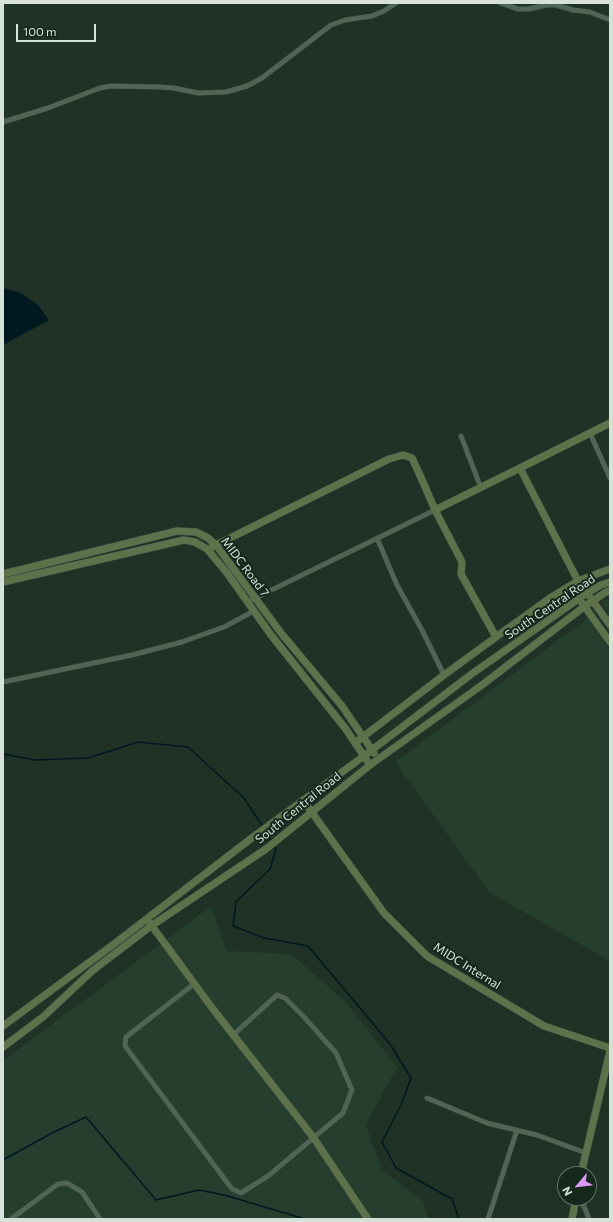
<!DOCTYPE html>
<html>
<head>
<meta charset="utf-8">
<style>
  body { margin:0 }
  #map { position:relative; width:613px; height:1222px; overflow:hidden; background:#1f3225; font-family:Commissioner,sans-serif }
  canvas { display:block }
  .frame { position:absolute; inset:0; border:4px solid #d6e1d9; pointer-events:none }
  .north { position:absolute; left:557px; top:1166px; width:40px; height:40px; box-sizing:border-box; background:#15281c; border:1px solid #627268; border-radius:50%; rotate:242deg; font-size:11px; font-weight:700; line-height:16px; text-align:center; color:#d6e1d9 }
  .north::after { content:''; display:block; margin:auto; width:14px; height:18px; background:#dc99f4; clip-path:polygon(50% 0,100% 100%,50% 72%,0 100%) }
  .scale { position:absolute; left:16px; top:24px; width:80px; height:18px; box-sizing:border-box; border:2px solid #d6e1d9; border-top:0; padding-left:5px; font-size:12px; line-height:14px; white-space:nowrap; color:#d6e1d9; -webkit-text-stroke:3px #15281c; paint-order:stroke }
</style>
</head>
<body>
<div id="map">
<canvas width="613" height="1222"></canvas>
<div class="frame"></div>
<div class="north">N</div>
<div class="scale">100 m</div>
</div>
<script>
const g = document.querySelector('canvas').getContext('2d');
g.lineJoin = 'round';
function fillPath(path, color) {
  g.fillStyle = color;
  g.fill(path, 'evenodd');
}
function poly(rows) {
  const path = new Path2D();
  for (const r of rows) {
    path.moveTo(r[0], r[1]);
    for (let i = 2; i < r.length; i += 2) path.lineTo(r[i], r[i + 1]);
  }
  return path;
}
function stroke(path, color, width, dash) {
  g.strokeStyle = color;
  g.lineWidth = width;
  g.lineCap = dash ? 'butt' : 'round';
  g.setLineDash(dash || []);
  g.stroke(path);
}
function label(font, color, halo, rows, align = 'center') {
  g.font = font + ' Commissioner,sans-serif';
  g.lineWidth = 4;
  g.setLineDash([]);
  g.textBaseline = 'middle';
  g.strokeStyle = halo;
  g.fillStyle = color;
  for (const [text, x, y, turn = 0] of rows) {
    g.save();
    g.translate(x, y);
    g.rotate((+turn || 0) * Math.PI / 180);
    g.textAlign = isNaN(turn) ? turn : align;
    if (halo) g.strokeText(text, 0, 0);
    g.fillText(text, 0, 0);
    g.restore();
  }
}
const built = poly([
  [610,599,610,614,601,601],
  [588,618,610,649,610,961,489,892,395,762],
  [211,906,226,951,291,954,345,1001,397,1067,366,1125,382,1170,423,1201,428,1219,3,1219,3,1061]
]);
const water = poly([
  [3,288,21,293,38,305,49,320,3,345]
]);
const stream = poly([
  [3,754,35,760,88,758,138,742,188,747,244,798,263,827],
  [266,832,272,842],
  [274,845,276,849,270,869,236,902,233,926,264,938,308,946,390,1044,411,1078,401,1105,382,1142,396,1168,452,1199,459,1219],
  [3,1160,54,1132,86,1117,156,1200,199,1190,224,1195,305,1219]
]);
const street = poly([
  [500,3,518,9,529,9,546,5,556,5,573,10,590,12,610,20],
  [3,122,48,108,100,88,111,86,160,87,174,88,198,93,226,92,247,86,262,78,331,25,345,20,372,16,384,11,396,3],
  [590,433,610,478],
  [461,436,481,488],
  [377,538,397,585,423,632,444,675],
  [247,602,435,510],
  [3,682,132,655,182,642,224,627,254,611],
  [194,984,126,1037,125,1046,232,1189,241,1193,268,1176,343,1113,352,1090,336,1053,304,1017,285,998,277,995,233,1035],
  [427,1098,487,1123,537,1135,586,1153],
  [575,1199,584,1206,589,1219],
  [11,1219,58,1184,67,1183,82,1192,100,1219],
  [488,1219,517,1130]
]);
const secondary = poly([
  [520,468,610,423],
  [212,547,389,459,403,455,412,458,423,482,435,510],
  [3,574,177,531,196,532,208,538,216,545,281,633,342,706,374,753],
  [3,582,184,540,195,542,207,549,227,573,271,635,345,728,370,765],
  [582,603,610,642],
  [496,637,550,598,578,581,610,569],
  [355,743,444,675,496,637,461,574,462,562,435,510,520,468,578,581,587,593,610,625],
  [303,800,384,913,427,956,544,1026,610,1048],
  [149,922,213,1009,313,1137,368,1219],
  [3,1026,114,944,253,837,364,756,473,673,587,593,601,585,610,582],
  [3,1047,43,1017,92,971,151,926,266,849,370,765,482,685,585,606,606,592,610,591],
  [581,1174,610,1051],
  [572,1219,576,1198]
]);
const streetNames = [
  ["MIDC Road 7",245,567,53],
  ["South Central Road",550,607,-34],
  ["South Central Road",298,808,-39],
  ["MIDC Internal",467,966,32]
];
fillPath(built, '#263e2e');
fillPath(water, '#001820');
stroke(stream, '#001820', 1.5);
stroke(street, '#3d4e43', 5.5);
stroke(secondary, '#3d4e43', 8);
stroke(street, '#516557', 4.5);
stroke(secondary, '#5d724b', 7);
label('12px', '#d6e1d9', '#15281c', streetNames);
</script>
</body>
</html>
